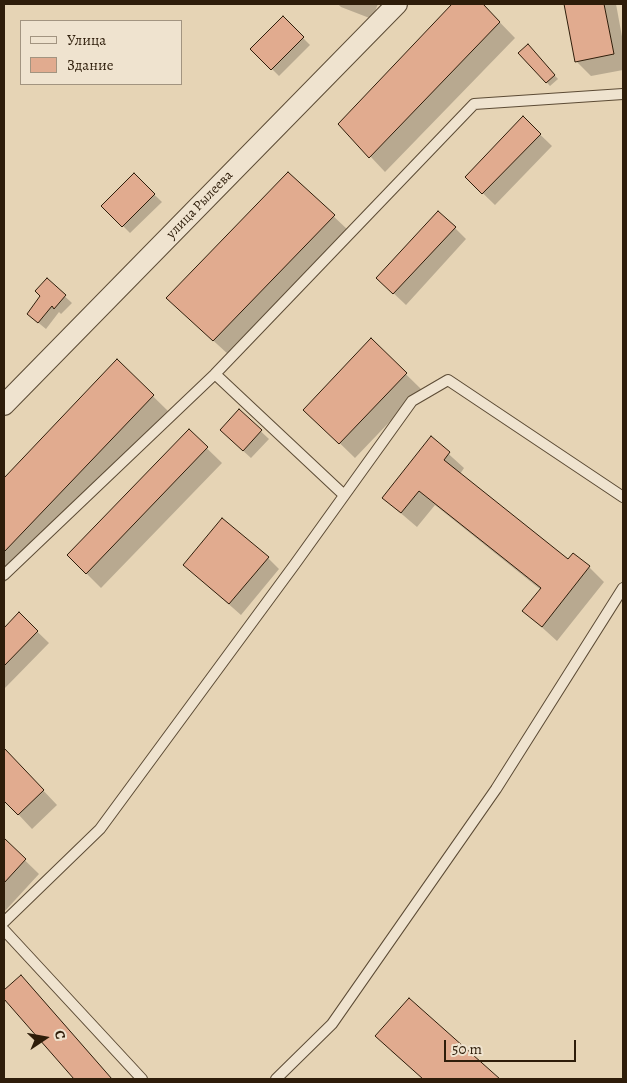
<!DOCTYPE html>
<html>
<head>
<meta charset="utf-8">
<style>
  body { margin:0 }
  #map { position:relative; width:627px; height:1083px; overflow:hidden; background:#e6d4b5; font-family:Alegreya,serif }
  canvas { display:block }
  .frame { position:absolute; inset:0; border:5px solid #2e1d0a; pointer-events:none }
  .legend { position:absolute; left:20px; top:20px; width:162px; height:65px; box-sizing:border-box; background:#efe3cf; border:1px solid #a29480; margin:0; padding:6px 9px; list-style:none; font-size:15px; color:#2e1d0a }
  .legend li { display:flex; align-items:center; gap:10px; height:25px }
  .legend b { width:25px; border:1px solid #a29480 }
  .north { position:absolute; left:20px; top:1013px; width:50px; height:50px; -webkit-text-stroke:4px #efe3cf; paint-order:stroke; rotate:78deg; font-size:14px; font-weight:700; line-height:20px; text-align:center; color:#2e1d0a }
  .north::after { content:''; display:block; margin:auto; width:18px; height:22px; background:#2e1d0a; clip-path:polygon(50% 0,100% 100%,50% 72%,0 100%) }
  .scale { position:absolute; left:444px; top:1040px; width:132px; height:22px; box-sizing:border-box; border:2px solid #2e1d0a; border-top:0; padding-left:6px; font-size:15px; line-height:18px; white-space:nowrap; color:#2e1d0a; -webkit-text-stroke:4px #efe3cf; paint-order:stroke }
</style>
</head>
<body>
<div id="map">
<canvas width="627" height="1083"></canvas>
<div class="frame"></div>
<ul class="legend">
<li><b style="height:6px;background:#efe3cf"></b>Улица</li>
<li><b style="height:14px;background:#e1ab8f"></b>Здание</li>
</ul>
<div class="north">С</div>
<div class="scale">50 m</div>
</div>
<script>
const g = document.querySelector('canvas').getContext('2d');
g.lineJoin = 'round';
function fillPath(path, color) {
  g.fillStyle = color;
  g.fill(path, 'evenodd');
}
function poly(rows) {
  const path = new Path2D();
  for (const r of rows) {
    path.moveTo(r[0], r[1]);
    for (let i = 2; i < r.length; i += 2) path.lineTo(r[i], r[i + 1]);
  }
  return path;
}
function stroke(path, color, width, dash) {
  g.strokeStyle = color;
  g.lineWidth = width;
  g.lineCap = dash ? 'butt' : 'round';
  g.setLineDash(dash || []);
  g.stroke(path);
}
function label(font, color, halo, rows, align = 'center') {
  g.font = font + ' Alegreya,serif';
  g.lineWidth = 4.5;
  g.setLineDash([]);
  g.textBaseline = 'middle';
  g.strokeStyle = halo;
  g.fillStyle = color;
  for (const [text, x, y, turn = 0] of rows) {
    g.save();
    g.translate(x, y);
    g.rotate((+turn || 0) * Math.PI / 180);
    g.textAlign = isNaN(turn) ? turn : align;
    if (halo) g.strokeText(text, 0, 0);
    g.fillText(text, 0, 0);
    g.restore();
  }
}
const shadow = poly([
  [338,4,378,4,372,19,341,7],
  [453,4,482,4,515,38,385,172,340,124],
  [565,4,616,4,623,42,623,70,591,76,576,61],
  [283,18,310,45,279,76,252,49],
  [528,46,558,79,550,86,520,53],
  [523,118,552,146,495,205,466,177],
  [288,173,349,231,229,355,183,313],
  [134,175,162,202,130,233,103,206],
  [455,228,466,239,406,305,389,289],
  [47,280,72,303,61,314,59,312,46,329,35,320],
  [371,340,421,389,355,458,320,424],
  [117,361,168,411,4,583,4,480],
  [239,411,269,439,251,458,229,438],
  [189,431,222,463,101,588,68,555],
  [431,438,464,468,460,474,568,561,589,567,604,582,557,641,524,611,541,590,435,505,417,527,383,498],
  [268,558,279,569,241,615,184,565],
  [19,614,49,643,4,689,4,629],
  [4,749,57,805,32,829,4,799],
  [6,842,39,874,4,912,4,844],
  [21,977,36,992,112,1079,76,1079,4,997,4,992],
  [409,999,498,1079,423,1079,391,1051]
]);
const building = poly([
  [452,4,483,4,500,22,369,158,338,124,452,4],
  [564,4,604,4,614,54,575,62,564,4],
  [283,16,304,37,271,70,250,49,283,16],
  [528,44,555,75,546,83,518,53,528,44],
  [523,116,541,134,482,194,465,177,523,116],
  [288,172,335,215,213,341,166,298,288,172],
  [134,173,155,194,122,227,101,206,134,173],
  [438,211,456,227,393,294,376,278,438,211],
  [47,278,66,295,54,309,52,306,38,323,27,314,40,296,35,291,47,278],
  [371,338,407,373,339,444,303,410,371,338],
  [117,359,154,395,4,552,4,478,117,359],
  [239,409,262,430,243,451,220,430,239,409],
  [189,429,208,447,86,574,67,555,189,429],
  [431,436,450,452,444,460,568,559,573,553,590,566,542,627,522,611,541,588,419,491,401,513,382,498,431,436],
  [222,518,269,557,229,604,183,565,222,518],
  [19,612,38,631,4,666,4,628,19,612],
  [4,748,44,790,18,815,4,801,4,748],
  [4,838,26,859,4,883,4,838],
  [21,975,112,1079,74,1079,4,999,4,990,21,975],
  [409,998,500,1079,423,1079,375,1036,409,998]
]);
const service = poly([
  [215,374,344,495],
  [4,575,215,374,474,104,623,94],
  [4,922,100,829,295,564,412,401,448,380,623,497],
  [4,930,142,1079],
  [276,1079,332,1024,496,789,623,588]
]);
const minor = poly([
  [4,405,397,4]
]);
const streetNames = [
  ["улица Рылеева",200,205,-46]
];
fillPath(shadow, '#0003');
fillPath(building, '#e1ab8f');
stroke(building, '#2e1d0a', 1);
stroke(service, '#5c4b35', 12);
stroke(minor, '#5c4b35', 22);
stroke(service, '#efe3cf', 10);
stroke(minor, '#efe3cf', 20);
label('14px', '#2e1d0a', '#efe3cf', streetNames);
</script>
</body>
</html>
